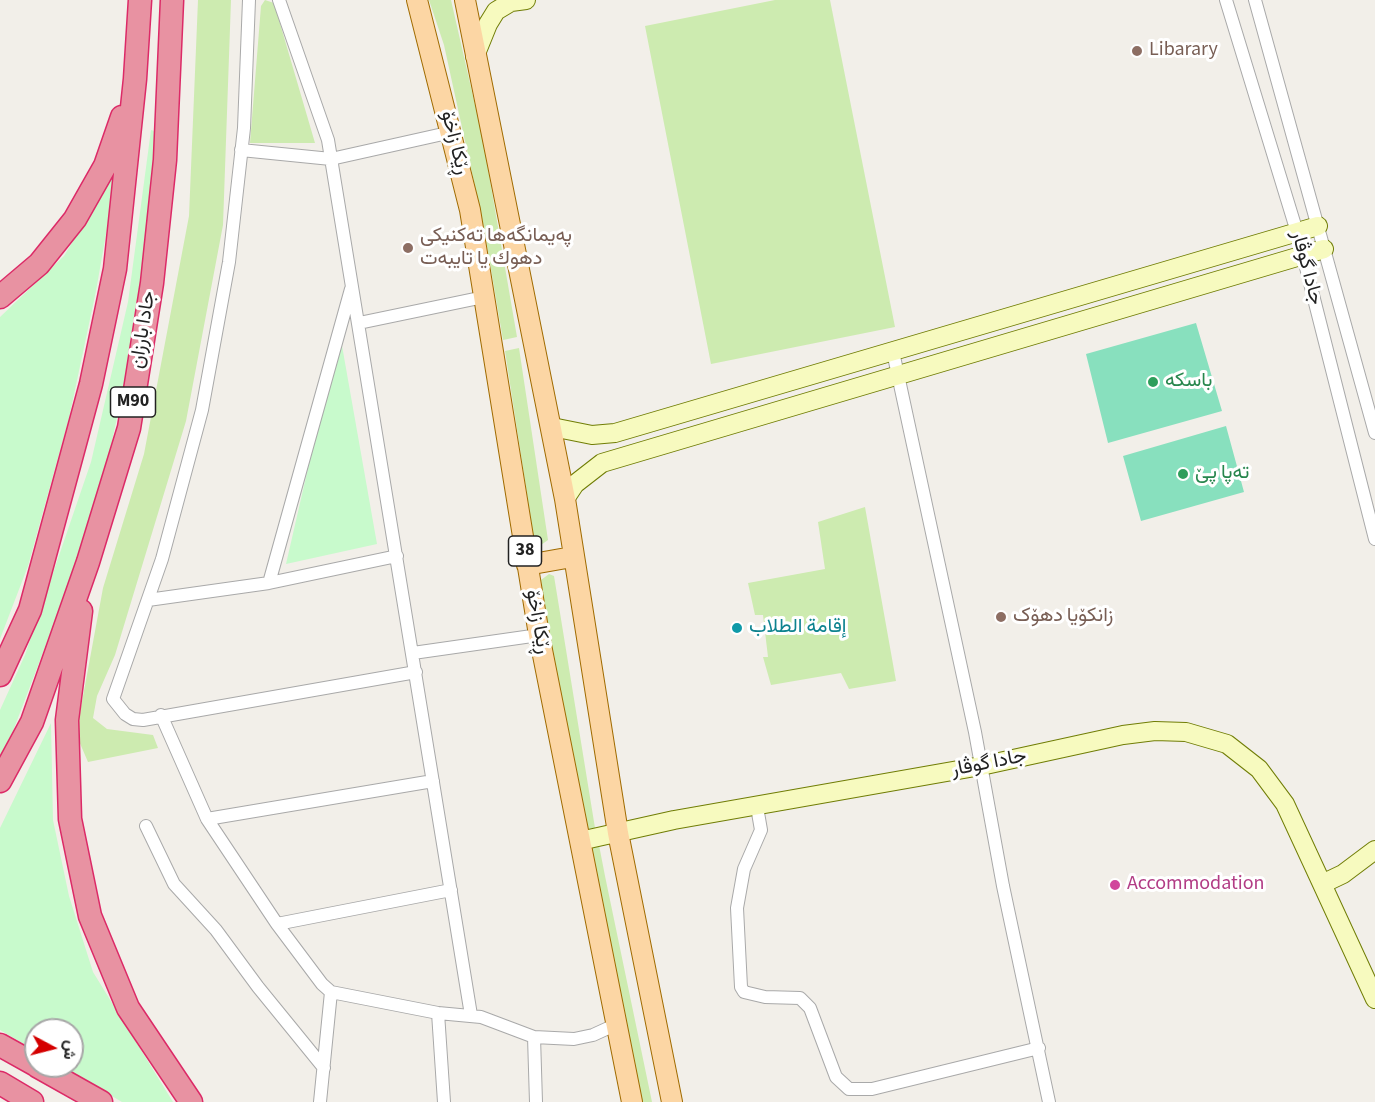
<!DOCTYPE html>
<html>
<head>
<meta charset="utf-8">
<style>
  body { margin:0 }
  #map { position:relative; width:1375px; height:1102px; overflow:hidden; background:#f2efe9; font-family:"Source Sans 3",Vazirmatn,sans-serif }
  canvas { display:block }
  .north { position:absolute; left:24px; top:1018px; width:60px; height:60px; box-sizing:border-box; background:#fff; border:2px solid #a7a7a7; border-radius:50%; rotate:97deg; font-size:16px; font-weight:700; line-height:24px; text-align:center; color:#222 }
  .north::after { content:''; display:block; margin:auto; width:21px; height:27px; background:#d40000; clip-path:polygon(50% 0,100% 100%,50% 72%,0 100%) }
</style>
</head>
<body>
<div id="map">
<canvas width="1375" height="1102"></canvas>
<div class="north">ش</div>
</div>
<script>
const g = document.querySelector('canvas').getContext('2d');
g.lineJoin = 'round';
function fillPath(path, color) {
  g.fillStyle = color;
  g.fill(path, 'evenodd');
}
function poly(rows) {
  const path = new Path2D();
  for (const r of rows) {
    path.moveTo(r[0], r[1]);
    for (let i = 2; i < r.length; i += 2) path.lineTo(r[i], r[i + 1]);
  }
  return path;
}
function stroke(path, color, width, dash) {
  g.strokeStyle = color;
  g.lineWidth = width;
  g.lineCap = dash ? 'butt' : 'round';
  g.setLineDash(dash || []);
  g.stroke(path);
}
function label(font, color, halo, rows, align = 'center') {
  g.font = font + ' "Source Sans 3",Vazirmatn,sans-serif';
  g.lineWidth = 6;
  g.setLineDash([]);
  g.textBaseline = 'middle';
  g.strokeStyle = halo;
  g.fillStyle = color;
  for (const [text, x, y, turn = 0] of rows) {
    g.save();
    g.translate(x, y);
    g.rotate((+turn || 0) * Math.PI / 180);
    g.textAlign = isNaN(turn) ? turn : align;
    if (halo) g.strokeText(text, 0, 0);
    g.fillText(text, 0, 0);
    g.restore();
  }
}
const grass = poly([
  [198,0,231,0,223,225,186,421,115,655,97,696,93,718,107,729,153,735,158,748,88,762,76,734,103,588,144,454,189,216],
  [265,0,274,3,315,143,250,143,261,6],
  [429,0,451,0,483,140,517,337,503,340,484,228,444,45],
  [775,0,830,0,895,327,711,364,645,26],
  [519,348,548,540,541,545,534,540,505,351],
  [865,507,896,681,849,689,841,673,771,685,763,657,768,657,763,615,755,615,748,583,825,569,818,522],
  [549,574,554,576,595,828,582,830,554,682,541,580],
  [599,845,605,876,652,1102,638,1102,584,849]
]);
const park = poly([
  [151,130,158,132,146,284,105,473,71,579,13,731,0,756,0,710,25,655,91,462,128,302],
  [118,166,96,291,69,418,28,566,0,639,0,317,64,256],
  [341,340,377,544,286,564,337,342],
  [51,723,53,820,69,896,93,972,173,1102,122,1102,61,1066,72,1066,72,1030,36,1030,36,1051,0,1030,0,828]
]);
const pitch = poly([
  [1196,323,1222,411,1108,443,1086,354],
  [1226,426,1244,492,1141,521,1123,456]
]);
const street = poly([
  [249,0,244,128,229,262,202,410,162,559,113,699,125,714,133,719,143,720,416,672],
  [279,0,328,140,471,1015],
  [1226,0,1297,232,1375,539],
  [1255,0,1375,433],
  [241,150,331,159,452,132],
  [359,323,484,297],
  [893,352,975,732,1003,886,1049,1102],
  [269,583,351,289],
  [148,600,269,583,397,556],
  [413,653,539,635],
  [161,715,207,819,277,924,322,984,331,992,438,1013,481,1017,534,1037,536,1102],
  [757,807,761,830,744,869,737,908,741,987,744,992,765,997,800,998,810,1008,836,1077,849,1089,872,1089,1039,1048],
  [207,819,433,781],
  [146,826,174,884,216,930,258,987,324,1068],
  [277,924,451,890],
  [438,1013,444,1102],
  [534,1037,574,1039,593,1035,617,1024],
  [320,1102,331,992]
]);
const secondary = poly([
  [475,56,488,24,496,11,511,2,526,0],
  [552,427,592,435,615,433,1318,226],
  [565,499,575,484,602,463,1324,249],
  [580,841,674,820,981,766,1123,735,1155,731,1186,732,1227,744,1259,769,1285,804,1322,884],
  [1375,850,1343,874,1322,884,1375,999]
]);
const primary = poly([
  [417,0,470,210,539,635,632,1102],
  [465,0,565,499,618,833,672,1102],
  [527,565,572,557]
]);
const highway = poly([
  [0,297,39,264,75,219,105,166,122,117],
  [81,611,67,720,70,819,90,916,128,1008,191,1102],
  [0,675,30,610,91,384,115,269,135,79,140,0],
  [0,781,32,722,88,562,129,428,152,283,165,160,172,0],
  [0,1045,36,1065],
  [37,1066,101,1102],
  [0,1083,32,1102]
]);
const markers = [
  [1137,51,6,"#8d6e63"],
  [408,248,6,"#8d6e63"],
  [1153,382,6,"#2e9e5b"],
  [1183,474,6,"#2e9e5b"],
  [1001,617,6,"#8d6e63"],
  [737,628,6,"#0f9aa8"],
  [1115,885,6,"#d1479c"]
];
const shields = [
  [133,402,45],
  [525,551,33]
];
const shieldNames = [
  ["M90",133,402],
  ["38",525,551]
];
const educationNames = [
  ["Libarary",1149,51],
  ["پەیمانگەها تەکنیکی",420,237],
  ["دهوك یا تایبەت",420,260],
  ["زانکۆیا دهۆک",1013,617]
];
const streetNames = [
  ["ڕێکا زاخۆ",454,143,76],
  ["جادا گوڤار",1306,268,75],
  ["جادا بارزان",144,330,-81],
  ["ڕێکا زاخۆ",537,622,80],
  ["جادا گوڤار",989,764,-11]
];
const leisureNames = [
  ["باسکە",1165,382],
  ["تەپا پێ",1195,474]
];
const cultureNames = [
  ["إقامة الطلاب",749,628]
];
const hotelNames = [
  ["Accommodation",1127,885]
];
fillPath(grass, '#cdebb0');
fillPath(park, '#c8facc');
fillPath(pitch, '#88e0be');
stroke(street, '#a9a9a9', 14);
stroke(secondary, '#707d05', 20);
stroke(primary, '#a06b00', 22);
stroke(highway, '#dc2a67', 25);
stroke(street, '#fff', 12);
stroke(secondary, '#f7fabf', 18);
stroke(primary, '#fcd6a4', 20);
stroke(highway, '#e892a2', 22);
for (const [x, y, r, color] of markers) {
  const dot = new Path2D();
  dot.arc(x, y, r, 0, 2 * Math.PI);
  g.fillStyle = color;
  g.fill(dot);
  stroke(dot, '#fff', 2);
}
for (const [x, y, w] of shields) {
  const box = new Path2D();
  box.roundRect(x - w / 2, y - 15, w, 30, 4.5);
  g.fillStyle = '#fff';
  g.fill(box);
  stroke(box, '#222', 1.5);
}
label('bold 18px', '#222', null, shieldNames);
label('20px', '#785e54', '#fff', educationNames, 'left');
label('20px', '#222', '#fff', streetNames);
label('20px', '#27864d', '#fff', leisureNames, 'left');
label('20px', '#0d838f', '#fff', cultureNames, 'left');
label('20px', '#b23c85', '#fff', hotelNames, 'left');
</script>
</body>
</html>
